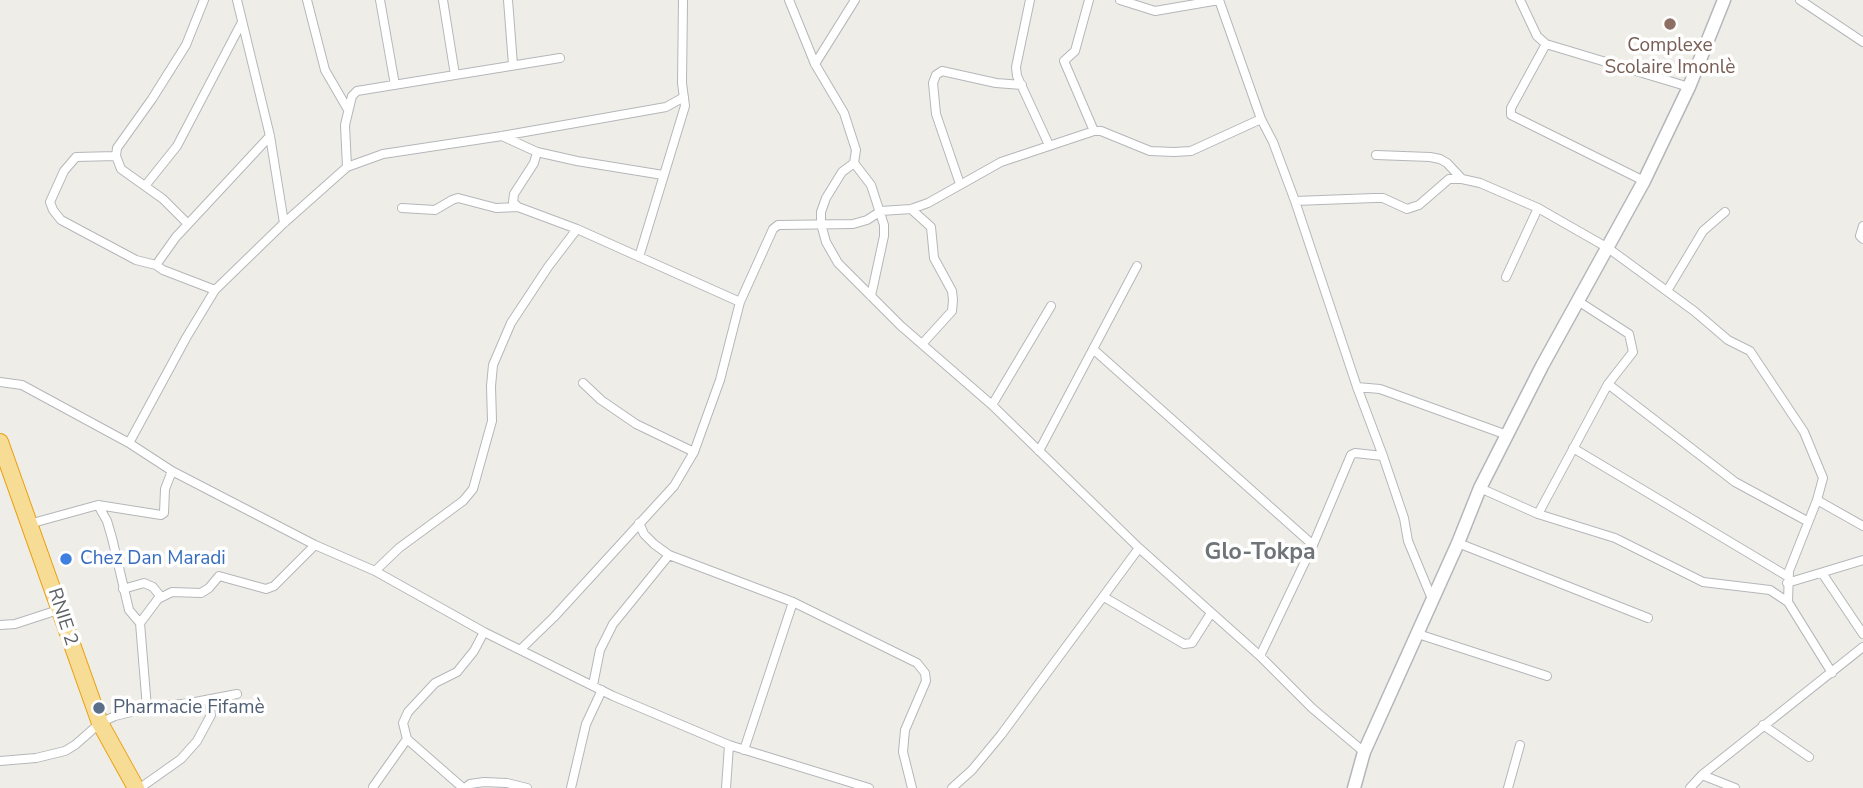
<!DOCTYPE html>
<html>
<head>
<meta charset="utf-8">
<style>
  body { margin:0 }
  canvas { display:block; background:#efede7 }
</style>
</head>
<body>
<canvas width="1863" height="788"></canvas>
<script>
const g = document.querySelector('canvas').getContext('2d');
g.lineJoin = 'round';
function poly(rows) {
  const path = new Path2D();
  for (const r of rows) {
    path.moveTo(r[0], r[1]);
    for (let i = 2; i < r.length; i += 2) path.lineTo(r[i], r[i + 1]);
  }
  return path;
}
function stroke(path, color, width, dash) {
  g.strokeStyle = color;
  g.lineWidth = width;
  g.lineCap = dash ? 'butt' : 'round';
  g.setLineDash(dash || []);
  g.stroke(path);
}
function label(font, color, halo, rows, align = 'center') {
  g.font = font + ' "Nunito Sans",sans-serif';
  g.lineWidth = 7;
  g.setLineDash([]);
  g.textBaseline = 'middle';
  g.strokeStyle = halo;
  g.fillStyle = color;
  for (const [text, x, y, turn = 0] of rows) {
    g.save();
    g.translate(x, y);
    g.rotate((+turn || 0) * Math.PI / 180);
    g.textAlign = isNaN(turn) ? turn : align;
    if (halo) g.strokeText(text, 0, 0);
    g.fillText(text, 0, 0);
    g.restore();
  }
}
const street = poly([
  [237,0,270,136,284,223],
  [307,0,325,70,347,108],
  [380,0,395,85],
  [508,0,513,65],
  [789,0,815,64,844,113,856,150,854,163,842,172,826,198,821,212,821,224,826,242,838,263,901,326,992,405,1139,548,1260,656,1312,708,1364,752],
  [1030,0,1016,67,1017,76,1049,145],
  [1089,0,1075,51,1064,61,1094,131],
  [1120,0,1155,11,1219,0],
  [1219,0,1261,119,1273,142,1295,201,1357,387,1383,456,1404,518,1408,541,1432,599],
  [1520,0,1537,36,1546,44,1689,87],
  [1800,0,1863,42],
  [1546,44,1511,108,1511,115,1644,181],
  [815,64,855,0],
  [455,75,560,58],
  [502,136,537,152,534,163,514,194,513,202,518,207,577,229,740,302],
  [537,152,577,161,663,175],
  [1376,155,1430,157,1440,159,1447,163,1462,179],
  [116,156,76,157,64,171,50,202,53,210,61,220,136,260,156,265,163,270,215,290],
  [854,163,871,185,884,225,884,236,871,296],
  [347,167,345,125,352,96,357,91,455,75,443,0],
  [960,184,936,114,933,83,936,75,942,71,996,83,1022,85],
  [145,186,177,146,242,22],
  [1295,201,1374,198,1383,198,1407,209,1419,205,1449,179,1462,179,1480,183,1538,208,1608,248,1694,311,1728,340,1750,351,1804,432,1823,478,1817,500,1789,571,1788,602],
  [402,208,435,210,452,200,458,198,496,208,518,207],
  [911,209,931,227,934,258,952,291,953,300,952,311,923,343],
  [188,224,163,199,121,169,116,156,117,148,152,99,186,45,204,0],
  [1863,226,1860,236,1863,239],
  [639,257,685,106,682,83,683,0],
  [156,265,176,237,270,136],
  [1506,277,1538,208],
  [1667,291,1703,231,1725,212],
  [1093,349,1313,545],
  [0,382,22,385,129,443,172,471,315,545,375,571,484,632,613,696,729,745,869,788],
  [583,383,601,400,636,424,694,452],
  [1608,384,1735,482,1807,521],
  [1357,387,1380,389,1507,435],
  [992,405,1051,306],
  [129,443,186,338,215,290,284,223,347,167,383,154,502,136,666,107,684,97],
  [1573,448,1787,576],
  [1039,451,1137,266],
  [1480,488,1538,514,1615,538,1703,582,1770,590,1788,602,1832,673],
  [1817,500,1863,526],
  [98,505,107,521,112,538,129,610,140,623],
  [1538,514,1608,384,1633,352,1629,334,1578,301],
  [639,523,644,534,654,544,669,555,793,602,917,663,925,673,926,681,905,730,903,752,912,788],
  [29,524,98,505,161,515,164,513,165,489,172,471],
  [1458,543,1648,618],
  [375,571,399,548,463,501,473,489,492,421,491,386,493,365,511,323,548,267,577,229],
  [1822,573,1863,634],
  [1787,583,1863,560],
  [123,589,144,583,153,587,161,597],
  [1104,597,1184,644,1192,643,1211,613],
  [0,625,15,624,58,610],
  [1418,634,1547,676],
  [521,649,554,617,674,486,694,452,720,380,740,302,773,229,778,225,853,224,867,220,881,211,911,209,928,203,1001,162,1094,131,1101,131,1150,151,1174,152,1191,151,1261,119],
  [1260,656,1313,545,1351,455,1355,453,1383,456],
  [593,685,600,650,613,624,669,555],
  [147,708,140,623,158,599,172,592,201,593,209,588,219,576,266,589,274,586,315,545],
  [1763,725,1809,757],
  [407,739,463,788],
  [744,750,793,602],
  [0,761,36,758,65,751,75,745,100,723,115,716,147,708,190,703,237,694],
  [1702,775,1735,788],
  [373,787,407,739,403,723,408,712,435,683,457,672,474,651,484,632],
  [140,788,181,759,197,741,211,715,209,700],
  [465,788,470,784,484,782,507,783,527,788],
  [571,788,586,724,602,690],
  [726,788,729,745],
  [952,788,972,770,1001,735,1139,548],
  [1508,788,1520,745],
  [1690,788,1702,775,1863,647]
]);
const secondary = poly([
  [1354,788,1364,752,1458,543,1480,488,1542,366,1644,181,1689,87,1724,0]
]);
const highway = poly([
  [0,442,100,723,136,788]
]);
const markers = [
  [1670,24,7,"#8d6e63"],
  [66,559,7,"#3f7fe0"],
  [99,708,7,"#5c6f8a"]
];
const educationNames = [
  ["Complexe",1670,46],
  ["Scolaire Imonlè",1670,68]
];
const shopNames = [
  ["Chez Dan Maradi",80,559]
];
const streetNames = [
  ["RNIE 2",62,617,72]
];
const serviceNames = [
  ["Pharmacie Fifamè",113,708]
];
const quarterNames = [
  ["Glo-Tokpa",1260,553]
];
stroke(street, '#b4b7ba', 10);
stroke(secondary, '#b3b6ba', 15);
stroke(highway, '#ea9f0c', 18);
stroke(street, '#fff', 8);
stroke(secondary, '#fff', 12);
stroke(highway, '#f7dc96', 16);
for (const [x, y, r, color] of markers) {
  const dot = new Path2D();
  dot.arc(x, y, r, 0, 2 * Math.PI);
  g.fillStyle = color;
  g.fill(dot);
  stroke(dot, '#fff', 2.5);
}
label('19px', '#785e54', '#fff', educationNames);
label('19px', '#366cbe', '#fff', shopNames, 'left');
label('19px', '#5e6266', '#fff', streetNames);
label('19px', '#4e5e75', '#fff', serviceNames, 'left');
label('bold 23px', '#6f7478', '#fff', quarterNames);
</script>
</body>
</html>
